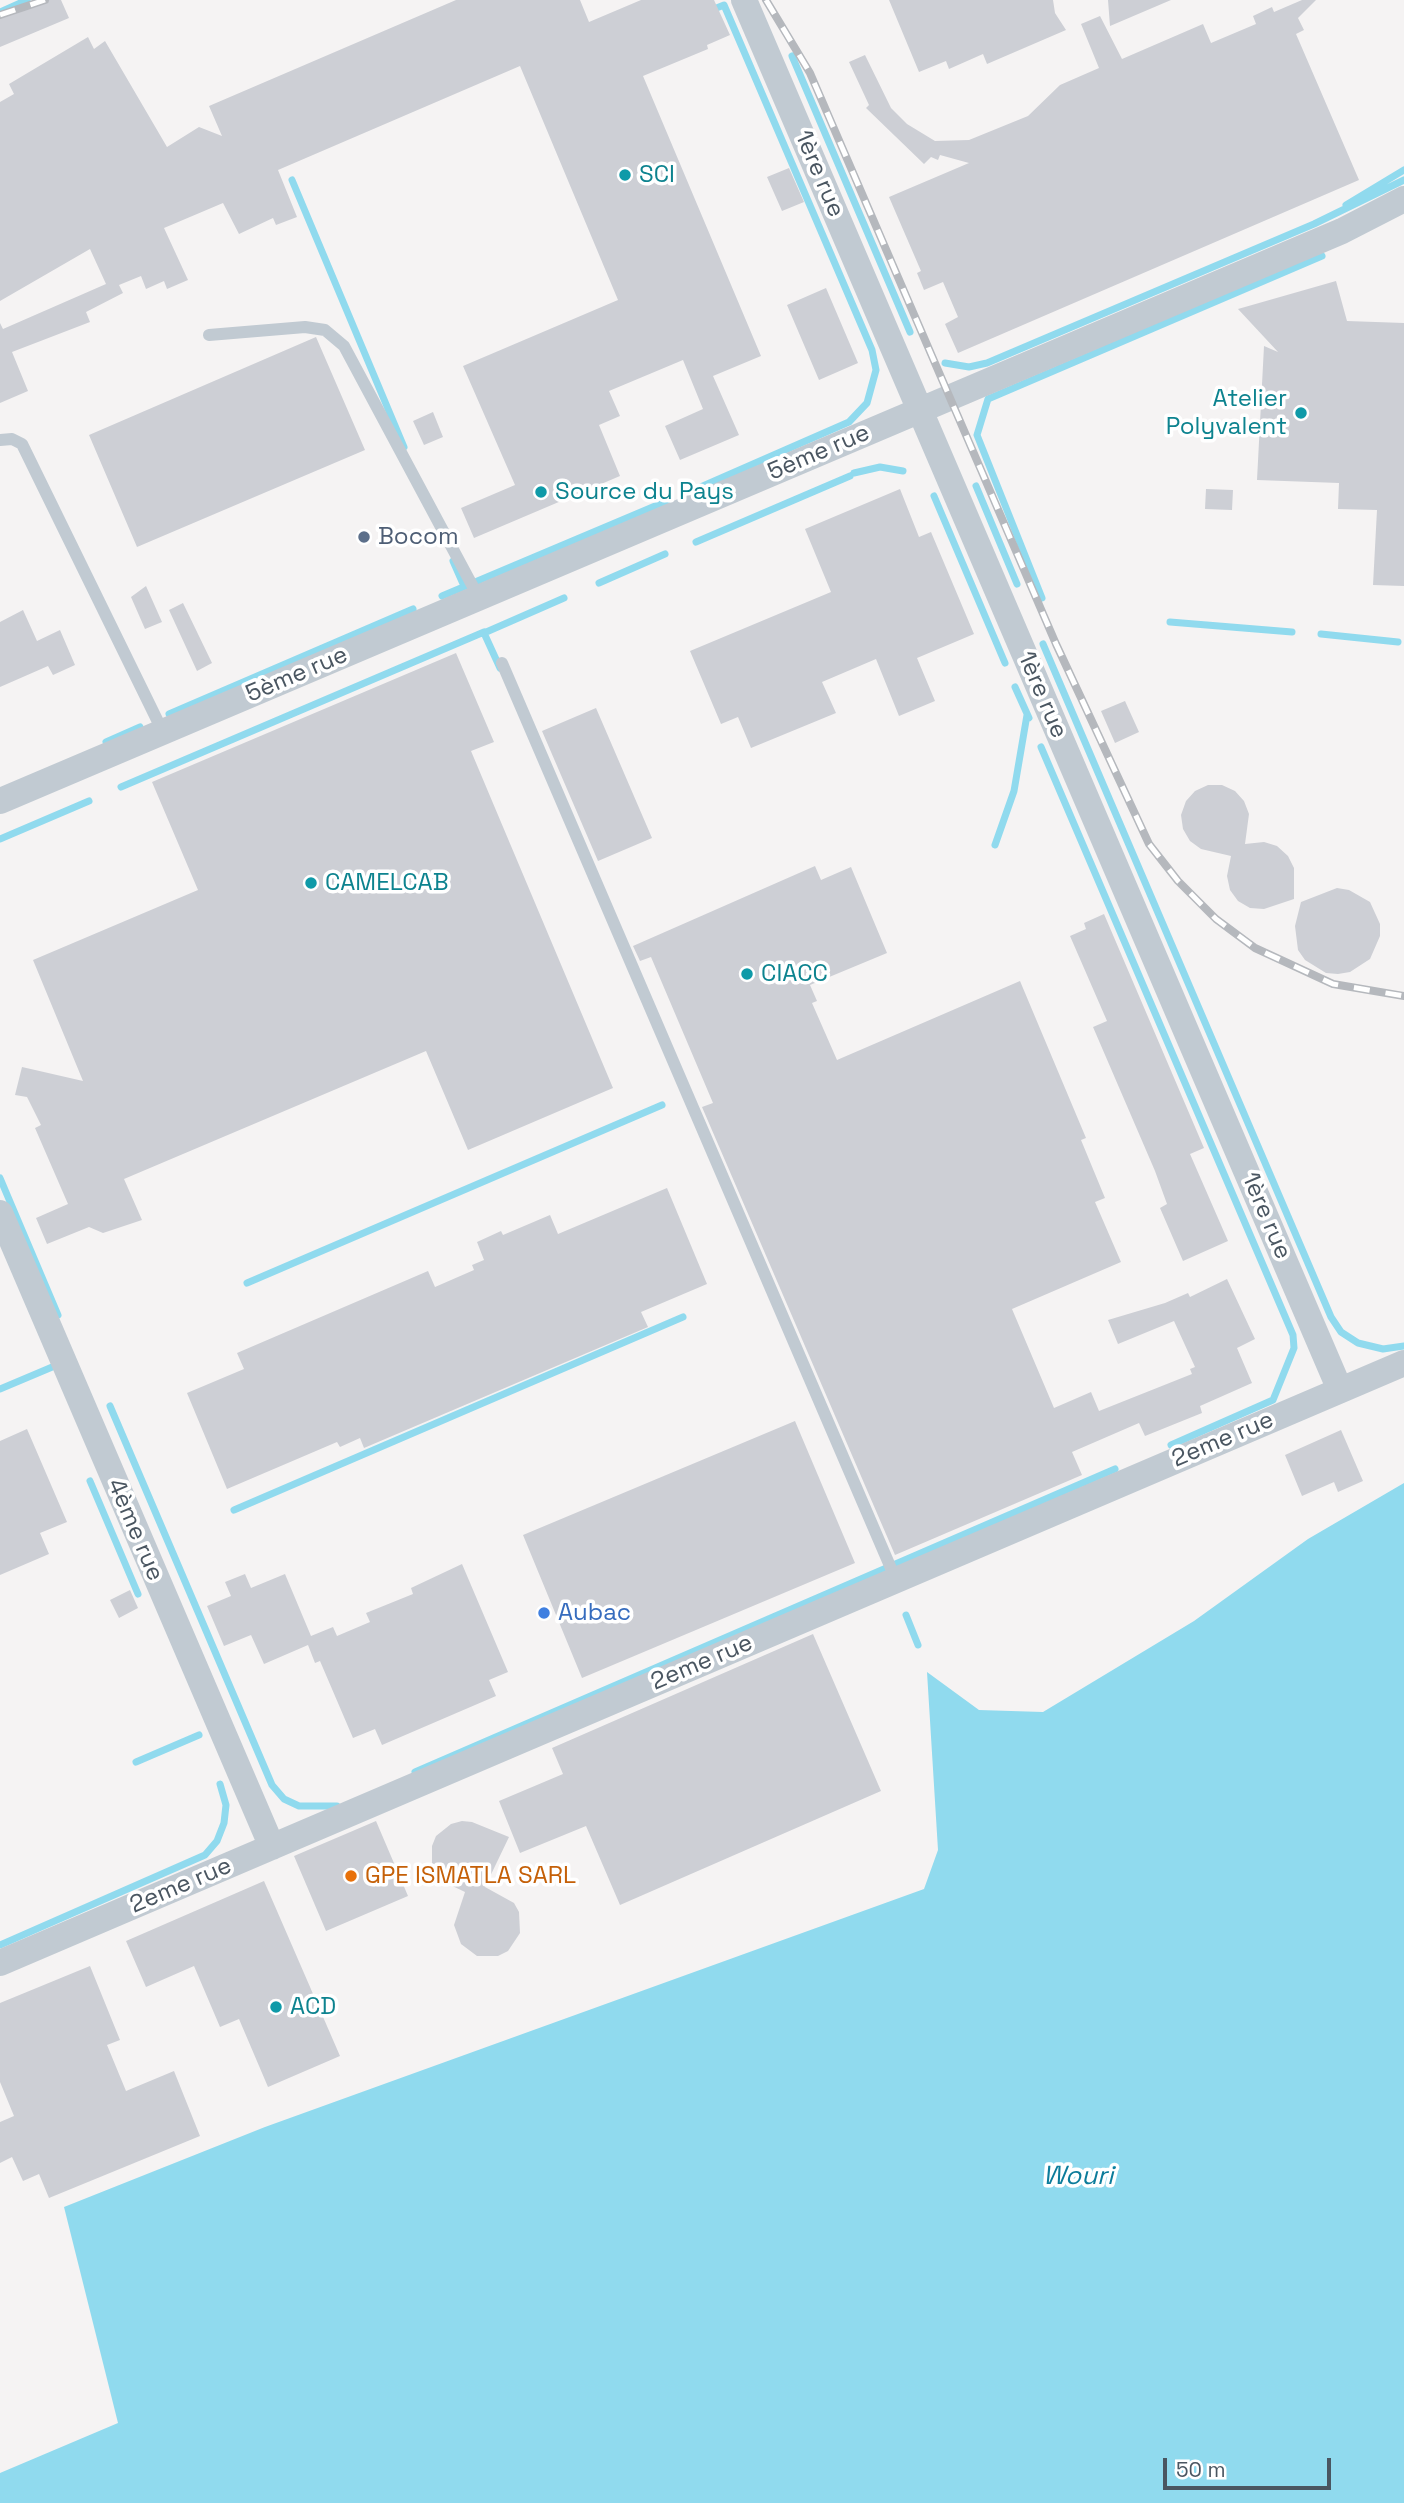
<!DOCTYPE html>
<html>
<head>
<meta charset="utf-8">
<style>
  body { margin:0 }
  #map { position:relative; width:1404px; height:2503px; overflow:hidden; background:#f5f3f3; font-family:"Space Grotesk",sans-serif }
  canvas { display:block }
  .scale { position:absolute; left:1163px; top:2458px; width:168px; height:32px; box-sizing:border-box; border:4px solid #4a5661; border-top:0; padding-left:9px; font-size:21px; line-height:24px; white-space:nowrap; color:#4a5661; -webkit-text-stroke:5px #fff; paint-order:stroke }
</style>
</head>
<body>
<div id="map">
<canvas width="1404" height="2503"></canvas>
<div class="scale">50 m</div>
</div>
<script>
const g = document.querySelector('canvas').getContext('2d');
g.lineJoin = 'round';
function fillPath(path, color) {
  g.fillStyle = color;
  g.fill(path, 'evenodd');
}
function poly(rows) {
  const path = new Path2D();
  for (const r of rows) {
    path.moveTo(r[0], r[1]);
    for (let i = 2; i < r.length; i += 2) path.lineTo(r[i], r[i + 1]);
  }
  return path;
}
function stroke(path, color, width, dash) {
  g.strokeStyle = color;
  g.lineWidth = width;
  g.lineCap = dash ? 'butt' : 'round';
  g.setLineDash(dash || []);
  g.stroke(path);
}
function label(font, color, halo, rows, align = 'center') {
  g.font = font + ' "Space Grotesk",sans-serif';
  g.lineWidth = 7;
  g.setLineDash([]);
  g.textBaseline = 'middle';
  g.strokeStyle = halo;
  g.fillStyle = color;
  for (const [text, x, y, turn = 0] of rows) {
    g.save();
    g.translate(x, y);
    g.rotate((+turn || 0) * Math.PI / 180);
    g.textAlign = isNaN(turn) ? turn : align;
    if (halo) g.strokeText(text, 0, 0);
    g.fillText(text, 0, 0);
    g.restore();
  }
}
const water = poly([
  [1404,1483,1404,2503,0,2503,0,2473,118,2423,64,2207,265,2127,924,1889,938,1850,927,1672,979,1710,1043,1712,1194,1621,1308,1539]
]);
const stream = poly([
  [0,12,27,0],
  [792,56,910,332],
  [292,180,404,447],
  [1346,205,1404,170],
  [945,363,969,367,987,363,1314,224,1404,180],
  [854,473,880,467,903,471],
  [976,486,1017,584],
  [696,489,849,422,867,403,876,370,872,350,724,5,709,11],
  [934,496,1005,663],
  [696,542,850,476],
  [453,561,464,586],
  [599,583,665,554],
  [442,596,667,501],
  [1042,598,977,435,988,399,1322,256],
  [1170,622,1292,632],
  [1321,634,1398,642],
  [1043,644,1331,1317,1341,1332,1358,1343,1383,1349,1404,1346],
  [500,668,484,633,564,598],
  [1015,687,1029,718],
  [169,714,413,609],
  [106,742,140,727],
  [1041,747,1293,1335,1294,1348,1273,1400,1171,1445],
  [121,787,484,632],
  [0,839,89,801],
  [995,845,1014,791,1027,715],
  [0,1178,58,1315],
  [247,1283,662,1105],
  [0,1389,57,1365,56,1362],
  [110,1406,272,1785,284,1799,299,1806,337,1806],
  [90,1481,138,1594],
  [234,1510,683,1317],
  [906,1615,918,1645],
  [136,1762,199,1735],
  [415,1772,1115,1469],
  [0,1945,205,1855,217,1841,224,1823,226,1805,220,1784]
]);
const building = poly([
  [40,0,61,0,69,18,0,47,0,17],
  [456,0,580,0,589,22,641,0,714,0,730,35,707,45,708,49,643,76,761,356,713,376,739,435,680,460,665,426,703,409,683,360,609,391,620,416,599,425,620,476,474,538,461,508,515,485,463,366,618,300,520,66,278,170,297,217,276,225,273,218,239,234,223,203,164,228,188,280,167,289,164,281,146,289,141,276,119,285,123,293,86,312,90,322,12,352,28,391,0,403,0,323,3,329,106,284,90,249,0,301,0,102,14,94,9,84,88,37,94,49,105,41,167,147,199,127,222,136,209,106],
  [889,0,1053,0,1055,13,1066,30,987,64,983,54,949,69,946,61,919,72],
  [1108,0,1171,0,1110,26],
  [1302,0,1316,0,1298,18,1304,30,1296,34,1359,180,958,353,945,324,958,317,943,282,924,290,917,273,921,271,889,197,969,163,940,155,938,160,931,157,924,164,866,108,869,105,849,62,865,55,891,108,907,124,935,141,969,140,1028,116,1060,85,1099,68,1081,24,1100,16,1122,59,1203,24,1211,43,1256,24,1253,16,1272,7,1274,12],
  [789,168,804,202,782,211,767,177],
  [1336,281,1347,321,1404,323,1404,586,1373,585,1377,510,1338,509,1339,483,1257,480,1264,346,1278,352,1238,309],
  [826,288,858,363,819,380,787,305],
  [316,337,365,450,137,547,89,435],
  [433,412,443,437,424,445,413,421],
  [900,489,919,537,931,532,974,634,917,658,935,701,899,716,876,659,822,682,836,713,751,748,738,717,721,724,690,651,831,592,805,529],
  [1206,489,1233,490,1232,510,1205,509],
  [146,586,162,622,145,629,131,597],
  [183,603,212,663,197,671,169,610],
  [23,610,37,641,60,630,75,665,53,675,48,666,0,687,0,622],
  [456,653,494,742,471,751,613,1088,468,1150,426,1051,124,1179,142,1220,103,1233,89,1227,47,1244,36,1218,68,1204,35,1128,41,1125,27,1097,15,1095,22,1067,83,1081,33,960,198,890,152,782],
  [1125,701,1139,732,1115,743,1101,711],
  [596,708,652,838,598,861,542,731],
  [1208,785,1222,785,1235,791,1244,801,1249,814,1245,844,1264,842,1277,846,1288,856,1294,868,1294,899,1264,909,1250,908,1238,901,1230,890,1227,876,1231,856,1201,849,1190,841,1183,829,1181,815,1186,801,1195,791],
  [815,866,821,880,851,867,887,953,810,985,817,1001,812,1003,837,1060,1020,981,1086,1138,1081,1140,1105,1198,1095,1202,1121,1262,1012,1309,1054,1408,1091,1392,1099,1411,1192,1374,1190,1369,1195,1367,1174,1321,1118,1344,1108,1320,1165,1303,1188,1293,1190,1297,1227,1279,1255,1339,1237,1348,1252,1383,1200,1406,1202,1413,1145,1436,1139,1423,1072,1452,1082,1475,895,1555,702,1107,713,1103,685,1037,651,957,640,961,633,946],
  [1337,888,1349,890,1370,902,1380,924,1380,936,1370,959,1350,972,1338,974,1326,973,1305,960,1298,950,1295,926,1301,902],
  [1104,914,1204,1148,1190,1154,1228,1241,1183,1261,1160,1208,1167,1204,1155,1171,1093,1027,1107,1021,1070,936,1086,929,1084,923],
  [667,1188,707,1284,641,1312,648,1327,364,1448,360,1438,340,1447,337,1442,227,1489,187,1393,244,1369,237,1353,428,1271,435,1287,474,1270,472,1265,484,1260,477,1242,501,1231,503,1235,550,1215,558,1234],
  [795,1421,855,1563,582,1678,523,1535],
  [27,1429,67,1522,40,1533,49,1554,0,1575,0,1441],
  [1341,1430,1363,1481,1338,1492,1334,1482,1302,1496,1285,1455],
  [462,1564,508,1672,489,1680,496,1696,382,1745,375,1729,353,1738,320,1661,315,1663,308,1645,264,1664,251,1635,224,1646,207,1606,231,1596,225,1582,245,1574,251,1588,285,1574,311,1636,333,1627,337,1636,370,1622,366,1613,413,1594,411,1588],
  [130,1590,138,1608,119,1618,110,1600],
  [813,1634,881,1791,620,1905,586,1826,520,1853,499,1801,563,1774,552,1748],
  [376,1821,408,1896,326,1931,294,1856],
  [462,1821,472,1822,509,1837,485,1887,514,1903,519,1912,520,1933,508,1951,498,1956,477,1956,461,1944,454,1925,465,1892,444,1882,432,1866,432,1846,436,1836,451,1824],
  [264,1881,340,2056,268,2087,239,2019,220,2027,194,1966,146,1987,126,1941],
  [90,1966,120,2040,107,2045,126,2091,174,2071,200,2136,49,2198,39,2174,23,2181,12,2157,0,2163,0,2122,14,2116,0,2082,0,2003]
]);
const lane = poly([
  [209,335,305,327,325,330,344,346,479,598],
  [0,440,12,439,22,444,163,732],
  [502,663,896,1580]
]);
const street = poly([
  [744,0,1340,1390],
  [0,801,1342,231,1404,199],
  [0,1213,272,1847],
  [0,1963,1404,1363]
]);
const rail = poly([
  [766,0,810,73,1056,644,1149,844,1178,881,1216,919,1255,948,1333,984,1404,996],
  [0,15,45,0]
]);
const markers = [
  [625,175,7,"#0f9aa8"],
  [1301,413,7,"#0f9aa8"],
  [541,492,7,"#0f9aa8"],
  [364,537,7,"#5c6f8a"],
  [311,883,7,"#0f9aa8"],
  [747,974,7,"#0f9aa8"],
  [544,1613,7,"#3f7fe0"],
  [351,1876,7,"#e8710a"],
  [276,2007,7,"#0f9aa8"]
];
const streetNames = [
  ["1ère rue",819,174,67],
  ["5ème rue",819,453,-23],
  ["5ème rue",297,675,-23],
  ["1ère rue",1042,695,67],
  ["1ère rue",1266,1216,67],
  ["2eme rue",1223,1440,-23],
  ["4ème rue",135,1530,67],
  ["2eme rue",702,1663,-23],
  ["2eme rue",181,1886,-23]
];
const cultureNames = [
  ["SCI",639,175],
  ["Atelier",1287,399,"right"],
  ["Polyvalent",1287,427,"right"],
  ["Source du Pays",555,492],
  ["CAMELCAB",325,883],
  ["CIACC",761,974],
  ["ACD",290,2007]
];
const serviceNames = [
  ["Bocom",378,537]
];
const shopNames = [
  ["Aubac",558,1613]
];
const foodNames = [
  ["GPE ISMATLA SARL",365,1876]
];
const waterNames = [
  ["Wouri",1078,2177]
];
fillPath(water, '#90daee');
stroke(stream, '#90daee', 7);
fillPath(building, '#cdcfd5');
stroke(lane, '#c1cad2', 12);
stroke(street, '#c1cad2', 26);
stroke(rail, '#b5b8bd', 8);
stroke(rail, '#fff', 5, [16]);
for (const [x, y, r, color] of markers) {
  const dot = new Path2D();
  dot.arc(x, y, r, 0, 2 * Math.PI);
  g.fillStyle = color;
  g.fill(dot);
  stroke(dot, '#fff', 2.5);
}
label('24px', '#4a5661', '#fff', streetNames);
label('24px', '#0d838f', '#fff', cultureNames, 'left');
label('24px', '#4e5e75', '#fff', serviceNames, 'left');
label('24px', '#366cbe', '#fff', shopNames, 'left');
label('24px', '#c56008', '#fff', foodNames, 'left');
label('italic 26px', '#0c7c9b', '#fff', waterNames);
</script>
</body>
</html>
